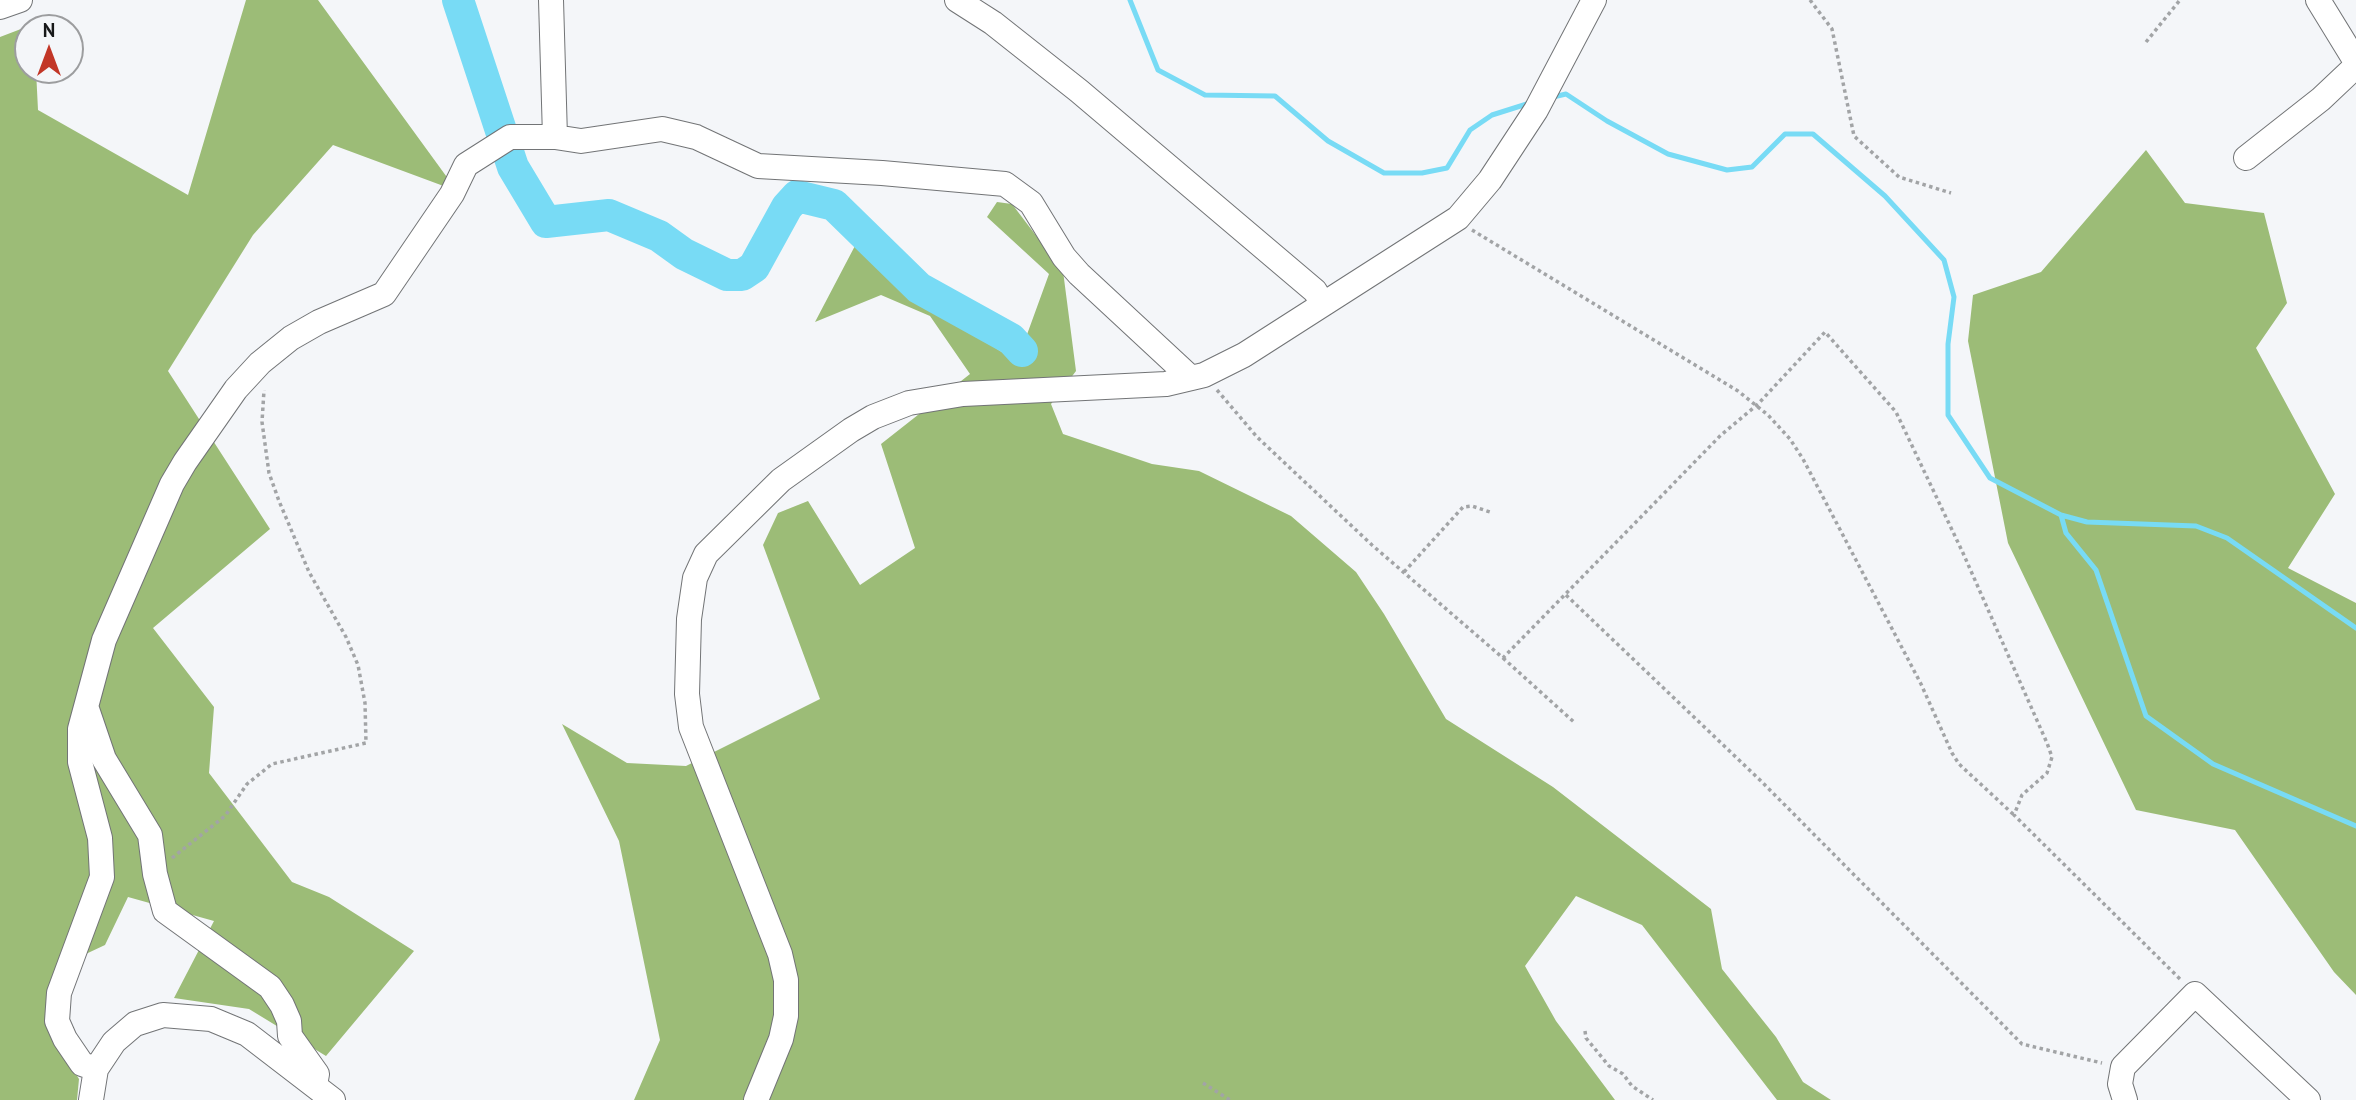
<!DOCTYPE html>
<html>
<head>
<meta charset="utf-8">
<style>
  body { margin:0 }
  #map { position:relative; width:2356px; height:1100px; overflow:hidden; background:#f4f6f9; font-family:"PT Sans",sans-serif }
  canvas { display:block }
  .north { position:absolute; left:14px; top:14px; width:70px; height:70px; box-sizing:border-box; background:#f4f6f9; border:2px solid #9c9d9f; border-radius:50%; rotate:0deg; font-size:19px; font-weight:700; line-height:28px; text-align:center; color:#171819 }
  .north::after { content:''; display:block; margin:auto; width:24px; height:32px; background:#c23627; clip-path:polygon(50% 0,100% 100%,50% 72%,0 100%) }
</style>
</head>
<body>
<div id="map">
<canvas width="2356" height="1100"></canvas>
<div class="north">N</div>
</div>
<script>
const g = document.querySelector('canvas').getContext('2d');
g.lineJoin = 'round';
function fillPath(path, color) {
  g.fillStyle = color;
  g.fill(path, 'evenodd');
}
function poly(rows) {
  const path = new Path2D();
  for (const r of rows) {
    path.moveTo(r[0], r[1]);
    for (let i = 2; i < r.length; i += 2) path.lineTo(r[i], r[i + 1]);
  }
  return path;
}
function stroke(path, color, width, dash) {
  g.strokeStyle = color;
  g.lineWidth = width;
  g.lineCap = dash ? 'butt' : 'round';
  g.setLineDash(dash || []);
  g.stroke(path);
}
const forest = poly([
  [246,0,318,0,457,191,333,145,253,235,168,371,270,529,153,628,214,707,209,773,292,882,329,897,414,951,326,1056,249,1009,174,998,214,921,128,897,105,945,58,967,52,1036,79,1079,77,1100,0,1100,0,37,34,24,34,28,28,28,28,70,36,70,38,110,188,195],
  [2146,150,2185,203,2264,213,2287,303,2256,348,2335,494,2288,568,2356,603,2356,995,2334,972,2235,830,2136,810,2008,543,1968,341,1973,295,2041,272],
  [997,202,1012,204,1063,271,1076,371,1051,404,1063,434,1152,464,1199,471,1291,516,1356,572,1384,614,1446,719,1553,787,1711,909,1722,969,1776,1037,1803,1082,1831,1100,1777,1100,1642,925,1576,896,1525,966,1556,1021,1615,1100,634,1100,660,1040,619,841,562,724,627,763,686,766,820,699,763,545,778,513,808,501,860,585,915,548,881,444,970,374,930,316,881,295,815,322,857,242,916,296,1017,362,1049,274,987,217]
]);
const stream = poly([
  [1130,0,1158,70,1205,95,1275,96,1328,141,1384,173,1422,173,1447,168,1470,130,1492,115,1530,103],
  [1553,97,1566,94,1607,121,1668,154,1727,170,1752,167,1785,134,1813,134,1885,196,1944,260,1954,297,1948,344,1948,415,1990,478,2061,515,2087,522,2196,526,2227,538,2356,628],
  [2061,515,2066,533,2096,570,2146,716,2213,764,2356,826]
]);
const river = poly([
  [458,0,513,167,546,222,609,215,659,236,684,254,727,275,742,275,754,267,787,207,797,196,834,205,919,288,1011,339,1022,351]
]);
const path = poly([
  [1810,0,1832,29,1854,136,1899,177,1951,193],
  [2146,42,2180,0],
  [1472,230,1738,391,1768,415,1790,439,1803,459,1921,684,1952,753,1959,764,2014,815],
  [1217,390,1257,437,1372,545,1503,658,1721,435,1758,404,1825,332,1896,412,1963,553,2047,743,2052,757,2047,773,2022,795,2014,815,2182,981],
  [1404,572,1463,507,1472,506,1493,513],
  [1566,595,1762,782,2022,1044,2102,1063],
  [1503,658,1575,723],
  [172,858,225,816,247,784,272,764,366,743,365,703,358,665,346,637,309,572,279,501,269,473,262,422,264,390],
  [1585,1031,1586,1038,1609,1066,1623,1074,1632,1086,1653,1100],
  [1203,1083,1230,1100]
]);
const minor = poly([
  [551,0,555,137],
  [957,0,993,23,1079,91,1315,291,1323,304],
  [2318,0,2356,62],
  [0,7,20,0],
  [2246,158,2321,99,2356,66],
  [87,709,104,759,150,835,155,874,165,911,270,987,282,1005,289,1021,290,1036,317,1074,315,1085],
  [96,1069,82,1064,65,1039,57,1021,59,993,102,877,100,838,80,762,80,729,104,640,172,484,185,462,236,389,260,363,291,338,319,322,384,294,452,194,466,165,510,137,555,137,581,141,662,129,696,137,758,166,882,173,1005,184,1031,203,1064,257,1079,274,1191,378],
  [91,1100,96,1069,114,1042,135,1024,163,1015,211,1019,247,1034,333,1100],
  [756,1100,781,1039,786,1016,786,980,780,954,691,727,687,694,689,619,695,578,706,554,781,480,851,430,873,417,909,403,963,394,1166,384,1204,375,1244,355,1458,218,1490,180,1536,110,1594,0],
  [2125,1100,2120,1084,2123,1067,2195,994,2308,1100]
]);
fillPath(forest, '#9cbc77');
stroke(stream, '#78dbf5', 5);
stroke(river, '#78dbf5', 32);
stroke(minor, '#727476', 26);
stroke(path, '#a2a4a6', 3.5, [3.5, 3.5]);
stroke(minor, '#fff', 24);
</script>
</body>
</html>
